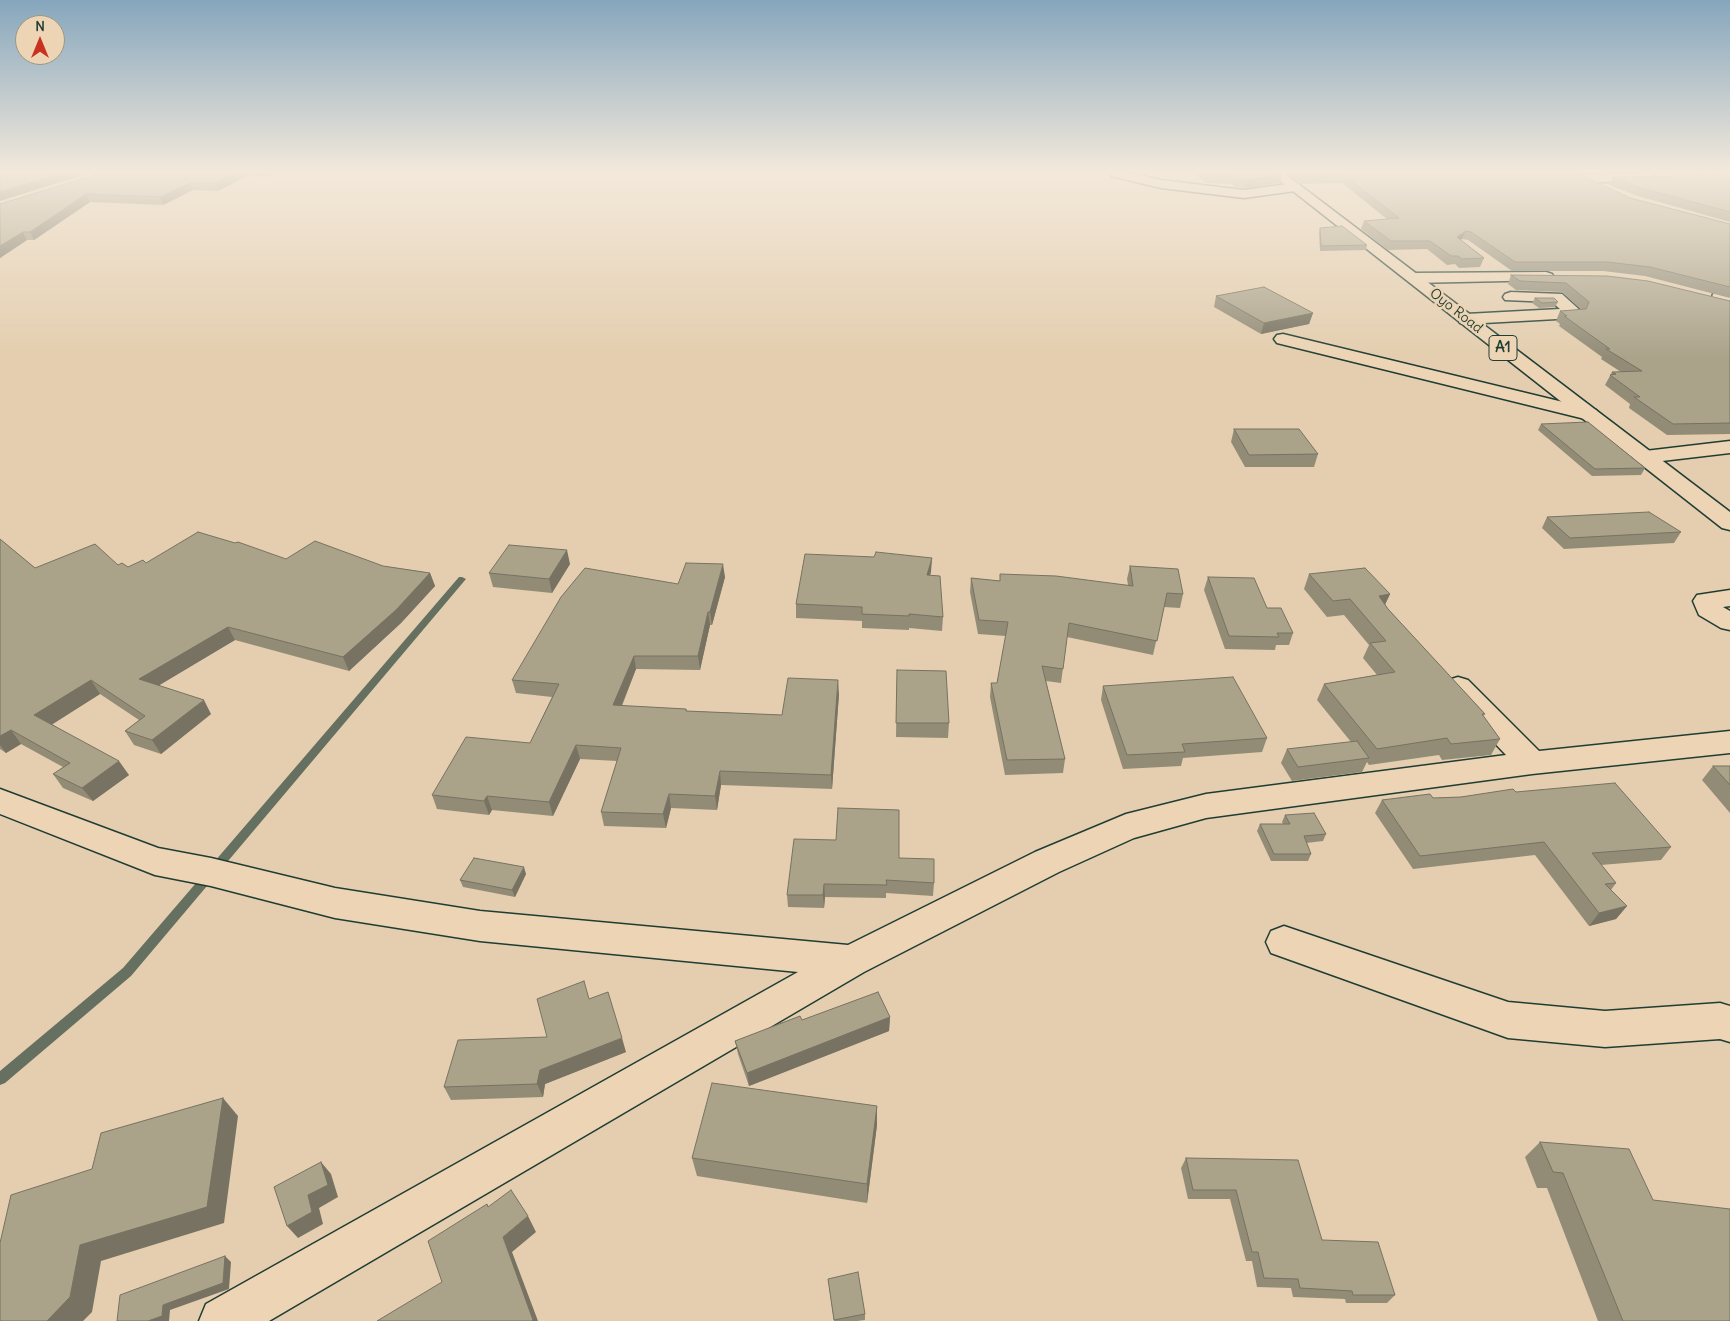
<!DOCTYPE html>
<html>
<head>
<meta charset="utf-8">
<style>
  body { margin:0 }
  #map { position:relative; width:1730px; height:1321px; overflow:hidden; background:#e4ceaf; font-family:Delius,sans-serif }
  canvas { display:block }
  .north { position:absolute; left:15px; top:15px; width:50px; height:50px; box-sizing:border-box; background:#ecd4b4; border:1px solid #9a9881; border-radius:50%; rotate:0deg; font-size:14px; font-weight:700; line-height:20px; text-align:center; color:#1f3d34 }
  .north::after { content:''; display:block; margin:auto; width:18px; height:22px; background:#c8321e; clip-path:polygon(50% 0,100% 100%,50% 72%,0 100%) }
</style>
</head>
<body>
<div id="map">
<canvas width="1730" height="1321"></canvas>
<div class="north">N</div>
</div>
<script>
const g = document.querySelector('canvas').getContext('2d');
g.lineJoin = 'round';
function poly(rows) {
  const path = new Path2D();
  for (const r of rows) {
    path.moveTo(r[0], r[1]);
    for (let i = 2; i < r.length; i += 2) path.lineTo(r[i], r[i + 1]);
  }
  return path;
}
function fillPath(path, color) {
  g.fillStyle = color;
  g.fill(path, 'evenodd');
}
function stroke(path, color, width, dash) {
  g.strokeStyle = color;
  g.lineWidth = width;
  g.lineCap = dash ? 'butt' : 'round';
  g.setLineDash(dash || []);
  g.stroke(path);
}
function label(font, color, halo, rows, align = 'center') {
  g.font = font + ' Delius,sans-serif';
  g.lineWidth = 5;
  g.setLineDash([]);
  g.textBaseline = 'middle';
  g.strokeStyle = halo;
  g.fillStyle = color;
  for (const [text, x, y, turn = 0] of rows) {
    g.save();
    g.translate(x, y);
    g.rotate((+turn || 0) * Math.PI / 180);
    g.textAlign = isNaN(turn) ? turn : align;
    if (halo) g.strokeText(text, 0, 0);
    g.fillText(text, 0, 0);
    g.restore();
  }
}
const stream = poly([
  [459,577,462,577,466,579,131,976,5,1083,0,1085,0,1071,123,968,459,577]
]);
const minor = poly([
  [1109,173,1131,173,1161,180,1244,190,1295,183,1301,187,1295,191,1244,198,1161,188,1111,176,1109,173],
  [1649,173,1653,174,1655,177,1653,180,1578,183,1572,179,1578,175,1649,173],
  [1695,173,1713,173,1718,177,1712,181,1695,173],
  [1546,272,1552,274,1554,277,1552,280,1413,283,1405,278,1413,273,1546,272],
  [1730,290,1730,300,1725,304,1713,304,1711,301,1713,294,1730,290],
  [1511,292,1562,294,1583,313,1581,317,1575,318,1466,324,1460,323,1458,319,1460,315,1466,314,1560,309,1552,302,1505,300,1503,297,1505,294,1511,292],
  [1283,334,1596,410,1599,414,1596,418,1589,420,1277,343,1274,339,1277,335,1283,334],
  [1730,441,1730,453,1645,463,1637,462,1634,457,1637,452,1645,451,1730,441],
  [1730,590,1730,606,1723,607,1730,611,1730,630,1721,628,1699,615,1693,601,1697,595,1730,590],
  [1458,677,1468,680,1539,751,1730,731,1730,753,1532,774,1206,818,1134,838,1059,872,864,972,269,1321,199,1321,206,1304,798,972,480,941,335,918,211,886,155,875,0,814,0,789,158,848,211,858,335,888,480,911,848,945,1035,852,1126,814,1206,794,1506,755,1448,694,1444,687,1448,680,1458,677],
  [1284,926,1508,1002,1605,1011,1720,1003,1730,1006,1730,1042,1720,1039,1605,1047,1508,1038,1271,953,1266,942,1271,931,1284,926]
]);
const highway = poly([
  [1270,173,1284,173,1730,512,1730,530,1722,528,1270,173]
]);
const wall = poly([
  [101,173,277,173,264,177,249,175,218,191,193,190,163,205,90,202,34,240,27,240,0,258,0,204],
  [1195,173,1279,173,1280,183,1244,188,1235,187,1232,184,1205,183],
  [1287,173,1577,173,1630,198,1730,224,1730,298,1645,276,1603,271,1512,271,1468,240,1462,239,1461,240,1484,258,1480,267,1459,268,1455,264,1447,265,1427,249,1388,250,1361,229,1364,221,1387,219,1342,183,1302,184],
  [1582,173,1636,173,1584,174],
  [1730,175,1730,222,1638,196,1609,185,1613,177],
  [1320,228,1367,245,1366,250,1320,251,1319,233],
  [1511,275,1730,301,1730,434,1667,435,1629,408,1630,404,1605,385,1612,372,1621,372,1601,359,1602,357,1559,326,1560,324,1556,321,1560,311,1582,310,1562,292,1516,290,1508,284],
  [1216,296,1313,313,1309,324,1261,334,1214,307],
  [1535,298,1558,302,1555,307,1539,308,1532,303],
  [1541,424,1645,468,1641,475,1592,476,1538,430],
  [1234,429,1318,454,1314,467,1245,467,1231,442],
  [1547,517,1681,532,1674,543,1564,549,1542,528],
  [0,539,35,568,118,565,128,567,146,563,286,559,383,566,430,573,435,586,401,623,349,671,235,640,159,685,211,714,161,754,134,745,125,731,139,720,100,694,52,724,129,775,93,801,63,788,53,774,63,767,21,744,6,753,0,749],
  [874,557,932,558,930,575,943,617,942,631,909,628,909,630,862,628,862,621,796,618,796,604],
  [570,564,552,593,493,587,489,573],
  [1130,566,1183,594,1180,608,1164,607,1153,655,1067,637,1061,683,1046,681,1065,759,1063,773,1005,775,990,697,991,683,997,683,1006,636,978,634,970,592,971,578,1000,581,1128,585,1127,579],
  [1309,574,1390,594,1385,604,1388,609,1485,714,1483,716,1500,739,1491,755,1442,760,1439,755,1369,765,1367,762,1362,772,1292,781,1281,763,1287,749,1351,742,1317,700,1324,684,1377,675,1363,658,1369,645,1344,615,1327,617,1304,589],
  [725,577,712,625,710,625,700,670,636,669,622,706,686,709,687,711,782,715,839,694,832,789,721,785,717,810,671,808,666,828,604,826,601,812,617,761,580,759,553,816,492,810,489,815,437,809,432,795,530,743,552,697,516,693,512,680,678,584],
  [1208,577,1267,608,1293,633,1289,645,1276,645,1275,650,1225,649,1204,590],
  [897,670,949,723,948,738,896,737],
  [1103,686,1267,738,1262,752,1183,758,1181,766,1123,769,1101,700],
  [1713,766,1730,766,1730,813,1702,780],
  [1516,792,1671,847,1661,860,1601,865,1616,883,1611,890,1627,906,1616,919,1589,926,1535,855,1413,869,1375,813,1382,800,1461,797],
  [1285,815,1326,834,1323,841,1306,843,1311,854,1308,861,1271,861,1257,831,1260,824,1283,824,1282,822],
  [899,858,934,883,933,896,886,893,886,898,825,897,824,908,788,907,787,895],
  [526,874,515,897,463,887,460,880],
  [589,999,626,1052,545,1084,543,1097,451,1100,444,1087,547,1037],
  [890,1017,889,1031,749,1086,738,1054,735,1041,802,1020],
  [877,1106,877,1125,867,1203,697,1176,692,1158],
  [1540,1142,1653,1200,1730,1321,1598,1321,1547,1188,1537,1188,1525,1157],
  [1186,1158,1322,1240,1395,1295,1387,1303,1346,1303,1345,1299,1293,1297,1291,1288,1257,1287,1252,1261,1246,1261,1230,1199,1188,1199,1181,1168],
  [828,1279,865,1314,865,1320,857,1321,834,1321]
]);
const shadedWall = poly([
  [62,173,90,173,0,201,0,192],
  [235,173,248,173,249,175,218,191,215,183],
  [263,173,277,173,264,177],
  [1282,175,1280,183,1244,188,1246,180],
  [190,183,193,190,163,205,160,197],
  [86,194,90,202,34,240,30,232],
  [1466,231,1462,239,1453,246,1457,237],
  [23,232,27,240,0,258,0,246],
  [1313,313,1309,324,1261,334,1264,323],
  [567,550,570,564,552,593,549,579],
  [932,558,931,572,927,588,927,575],
  [723,564,725,577,712,625,710,612],
  [430,573,435,586,401,623,349,671,343,657],
  [1390,594,1383,609,1379,596],
  [708,612,710,625,700,670,698,656],
  [228,627,235,640,148,692,139,679],
  [634,656,636,669,616,719,613,705],
  [91,680,100,694,45,729,34,715],
  [838,680,839,694,832,789,831,775],
  [204,700,211,714,161,754,152,740],
  [11,730,21,744,6,753,0,745,0,736],
  [576,745,580,759,553,816,549,802],
  [119,761,129,775,93,801,82,788],
  [720,771,721,785,717,810,715,796],
  [669,794,671,808,666,828,663,814],
  [487,796,492,810,489,815,484,801],
  [524,867,526,874,515,897,512,890],
  [824,884,825,897,824,908,823,895],
  [1627,906,1616,919,1589,926,1599,913],
  [890,1017,889,1031,749,1086,747,1073],
  [622,1038,626,1052,545,1084,543,1097,537,1084,540,1070],
  [223,1098,238,1116,224,1223,101,1261,92,1312,83,1321,47,1321,80,1245],
  [877,1106,877,1125,867,1203,867,1184],
  [321,1162,331,1174,338,1197,319,1208,323,1224,298,1238,287,1226],
  [528,1216,536,1232,512,1252,538,1321,532,1321,503,1237],
  [225,1256,231,1262,229,1289,170,1310,169,1321,148,1321,163,1305]
]);
const building = poly([
  [0,173,62,173,0,192,0,173],
  [101,173,235,173,215,183,190,183,160,197,86,194,30,232,23,232,0,246,0,204,101,173],
  [1204,173,1279,173,1282,175,1246,180,1236,179,1234,176,1206,175,1204,173],
  [1300,173,1577,173,1630,198,1730,224,1730,287,1650,267,1607,262,1515,262,1471,232,1466,231,1457,237,1484,258,1462,259,1458,256,1451,256,1430,241,1391,241,1364,221,1399,218,1344,175,1304,176,1300,173],
  [1730,175,1730,212,1641,188,1613,177,1730,175],
  [1342,226,1367,245,1321,246,1320,228,1342,226],
  [1511,275,1607,276,1648,281,1730,301,1730,423,1673,424,1634,397,1640,397,1610,375,1616,374,1612,372,1642,371,1606,349,1610,349,1564,316,1567,316,1560,311,1586,309,1589,302,1566,283,1520,281,1511,275],
  [1264,287,1313,313,1264,323,1216,296,1264,287],
  [1535,298,1554,298,1558,302,1542,303,1535,298],
  [1588,422,1645,468,1595,469,1541,424,1588,422],
  [1234,429,1299,429,1318,454,1249,455,1234,429],
  [1649,512,1681,532,1570,538,1547,517,1649,512],
  [198,532,235,543,238,542,286,559,315,541,383,566,430,573,396,610,343,657,228,627,139,679,204,700,152,740,125,731,145,716,91,680,34,715,119,761,82,788,53,774,70,763,11,730,0,736,0,539,35,568,95,544,118,565,122,563,128,567,143,560,146,563,198,532],
  [509,545,567,550,549,579,489,573,509,545],
  [876,552,932,558,927,575,940,576,943,617,909,614,909,616,862,614,862,607,796,604,805,554,874,557,876,552],
  [686,563,723,564,710,612,708,612,698,656,634,656,613,705,686,709,686,711,782,715,788,678,838,680,831,775,720,771,715,796,669,794,663,814,601,812,621,748,576,745,549,802,487,796,484,801,432,795,466,737,530,743,559,684,512,680,561,597,585,568,678,584,686,563],
  [1130,566,1178,569,1183,594,1167,593,1157,641,1069,623,1063,669,1042,666,1065,759,1007,760,991,683,997,683,1008,622,979,620,971,578,1000,581,1000,574,1056,576,1133,586,1130,566],
  [1365,568,1390,594,1379,596,1388,609,1485,714,1482,714,1500,739,1451,744,1447,738,1377,749,1324,684,1395,672,1370,643,1386,641,1350,599,1333,601,1309,574,1365,568],
  [1208,577,1254,578,1267,608,1281,608,1293,633,1277,633,1279,637,1229,636,1208,577],
  [897,670,946,671,949,723,896,723,897,670],
  [1233,677,1267,738,1182,744,1185,752,1127,755,1103,686,1233,677],
  [1357,741,1369,758,1298,767,1287,749,1357,741],
  [1713,766,1730,766,1730,785,1713,766],
  [1615,783,1671,847,1592,853,1616,883,1605,884,1627,906,1599,913,1544,842,1420,856,1382,800,1430,794,1433,798,1461,797,1513,789,1516,792,1615,783],
  [838,808,899,810,899,858,934,859,934,883,886,880,887,885,824,884,823,895,787,895,794,839,836,840,838,808],
  [1314,813,1326,834,1304,836,1311,854,1274,854,1260,824,1290,824,1285,815,1314,813],
  [474,858,524,867,512,890,460,880,474,858],
  [584,981,589,999,608,992,622,1038,540,1070,537,1084,444,1087,458,1040,547,1037,537,999,584,981],
  [878,992,890,1017,747,1073,735,1041,800,1016,802,1020,878,992],
  [712,1083,877,1106,867,1184,692,1158,712,1083],
  [223,1098,207,1207,80,1245,70,1297,47,1321,0,1321,0,1243,11,1195,92,1169,101,1133,223,1098],
  [1540,1142,1629,1149,1653,1200,1730,1209,1730,1321,1623,1321,1563,1173,1553,1172,1540,1142],
  [1186,1158,1298,1160,1322,1240,1378,1242,1395,1295,1353,1295,1352,1291,1300,1288,1298,1279,1264,1278,1258,1252,1252,1252,1236,1190,1193,1190,1186,1158],
  [321,1162,328,1185,308,1195,312,1212,287,1226,274,1187,321,1162],
  [511,1190,528,1216,503,1237,533,1320,532,1321,377,1321,442,1282,428,1241,487,1204,488,1207,511,1190],
  [225,1256,223,1283,163,1305,162,1316,148,1321,117,1321,120,1295,225,1256],
  [858,1272,865,1314,834,1320,828,1279,858,1272]
]);
const farStreetnames = [
  ["Oyo Road",1456,311,38]
];
const shields = [
  [1503,348,28]
];
const shieldNames = [
  ["A1",1503,348]
];
fillPath(stream, '#657060');
stroke(minor, '#1f3d34', 3);
stroke(highway, '#1f3d34', 3);
fillPath(minor, '#ecd4b4');
fillPath(highway, '#ecd4b4');
fillPath(wall, '#928c77');
fillPath(shadedWall, '#777261');
fillPath(building, '#aaa38a');
stroke(building, '#777261', 1);
const sky = g.createLinearGradient(0, 0, 0, 358);
sky.addColorStop(0, '#86a6bd');
sky.addColorStop(0.48, '#f3e9db');
sky.addColorStop(1, '#f3e9db00');
g.fillStyle = sky;
g.fillRect(0, 0, 1730, 358);
label('14px', '#1f3d34', '#ecd4b4', farStreetnames);
for (const [x, y, w] of shields) {
  const box = new Path2D();
  box.roundRect(x - w / 2, y - 12.5, w, 25, 4);
  g.fillStyle = '#ecd4b4';
  g.fill(box);
  stroke(box, '#1f3d34', 1);
}
label('bold 15px', '#1f3d34', null, shieldNames);
</script>
</body>
</html>
